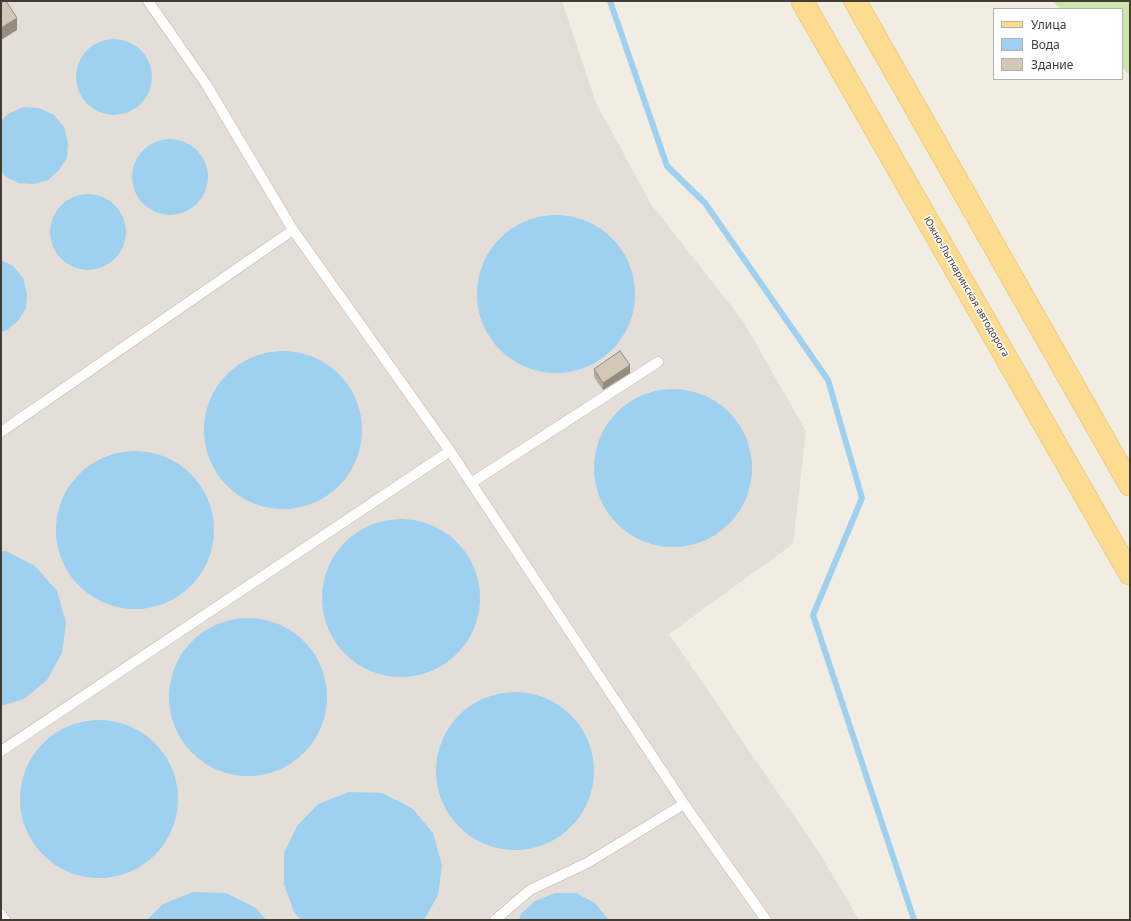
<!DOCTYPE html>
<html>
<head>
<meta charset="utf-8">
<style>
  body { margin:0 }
  #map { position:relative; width:1131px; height:921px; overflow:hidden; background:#f1ede3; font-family:"Noto Sans",sans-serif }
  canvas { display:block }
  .frame { position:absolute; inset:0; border:2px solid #433c33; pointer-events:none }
  .legend { position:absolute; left:993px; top:8px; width:130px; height:72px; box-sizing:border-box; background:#fff; border:1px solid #b4b1ad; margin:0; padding:5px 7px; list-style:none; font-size:12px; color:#433c33 }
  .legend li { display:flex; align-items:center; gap:8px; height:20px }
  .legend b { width:20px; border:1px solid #b4b1ad }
</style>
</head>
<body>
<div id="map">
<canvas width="1131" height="921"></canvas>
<div class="frame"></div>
<ul class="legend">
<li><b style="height:5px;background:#fddc90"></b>Улица</li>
<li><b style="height:11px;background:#9ed0ef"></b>Вода</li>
<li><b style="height:11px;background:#d3c8b8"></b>Здание</li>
</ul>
</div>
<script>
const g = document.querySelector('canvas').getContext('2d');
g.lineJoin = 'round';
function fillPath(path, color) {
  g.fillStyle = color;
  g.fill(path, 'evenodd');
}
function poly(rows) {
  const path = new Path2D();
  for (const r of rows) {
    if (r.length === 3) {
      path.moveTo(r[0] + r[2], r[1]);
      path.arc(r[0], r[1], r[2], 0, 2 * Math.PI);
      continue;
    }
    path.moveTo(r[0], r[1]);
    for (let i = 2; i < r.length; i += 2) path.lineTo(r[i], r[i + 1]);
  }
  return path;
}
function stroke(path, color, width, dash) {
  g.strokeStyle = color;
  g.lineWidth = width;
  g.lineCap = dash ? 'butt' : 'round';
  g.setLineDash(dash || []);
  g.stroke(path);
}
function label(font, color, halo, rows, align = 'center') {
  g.font = font + ' "Noto Sans",sans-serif';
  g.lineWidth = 3;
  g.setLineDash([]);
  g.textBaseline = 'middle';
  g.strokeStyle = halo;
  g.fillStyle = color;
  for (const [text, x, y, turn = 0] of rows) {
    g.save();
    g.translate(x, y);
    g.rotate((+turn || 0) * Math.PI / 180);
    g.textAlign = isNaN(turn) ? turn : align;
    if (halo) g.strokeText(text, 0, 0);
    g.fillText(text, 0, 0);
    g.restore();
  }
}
const industrial = poly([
  [1,1,562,1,596,103,651,204,743,321,806,431,793,544,669,634,820,854,859,920,1,920]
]);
const green = poly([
  [1052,1,1130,1,1130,77,1122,66,1122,9,1061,9]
]);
const water = poly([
  [114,77,38],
  [23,107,39,108,54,115,64,127,68,143,67,158,59,170,48,180,34,184,19,183,6,177,1,171,1,121,8,114],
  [170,177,38],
  [88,232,38],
  [556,294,79],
  [1,260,13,266,23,278,27,294,26,308,18,321,7,330,1,332],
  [283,430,79],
  [673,468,79],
  [135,530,79],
  [401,598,79],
  [1,551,6,551,35,566,57,591,66,623,62,653,47,680,24,699,1,706],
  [248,697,79],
  [515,771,79],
  [99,799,79],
  [349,792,382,793,412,808,433,833,442,865,438,895,424,920,301,920,294,912,284,884,284,853,297,826,318,804],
  [193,892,226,893,256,908,266,920,147,920,163,904],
  [555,893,576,893,595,903,609,920,519,920,521,914,535,901]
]);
const stream = poly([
  [610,1,667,166,705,203,828,380,862,498,813,615,914,920]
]);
const lane = poly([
  [148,1,206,84,293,230],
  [1,432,293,230,450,451,684,804,766,920],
  [471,483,658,362],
  [1,751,450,451],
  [1,914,5,920],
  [495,920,530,890,587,863,684,804]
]);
const primary = poly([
  [802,1,1130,574],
  [855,1,1130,485]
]);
const wall = poly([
  [594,369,630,373,603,390,594,377]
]);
const shadedWall = poly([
  [17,18,17,30,1,40,1,28],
  [630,365,630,373,603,390,603,383]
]);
const building = poly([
  [1,1,6,1,17,18,1,28,1,1],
  [620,351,630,365,603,383,594,369,620,351]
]);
const streetNames = [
  ["Южно-Лыткаринская автодорога",966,287,60]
];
fillPath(industrial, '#e3ded8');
fillPath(green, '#cde6ab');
fillPath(water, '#9ed0ef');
stroke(stream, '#9ed0ef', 6);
stroke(lane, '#bfb7a9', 11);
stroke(primary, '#e2b860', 23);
stroke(lane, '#fff', 10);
stroke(primary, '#fddc90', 22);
fillPath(wall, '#b5ac9e');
fillPath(shadedWall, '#948c81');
fillPath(building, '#d3c8b8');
stroke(building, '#948c81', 1);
label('10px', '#433c33', '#fff', streetNames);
</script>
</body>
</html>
